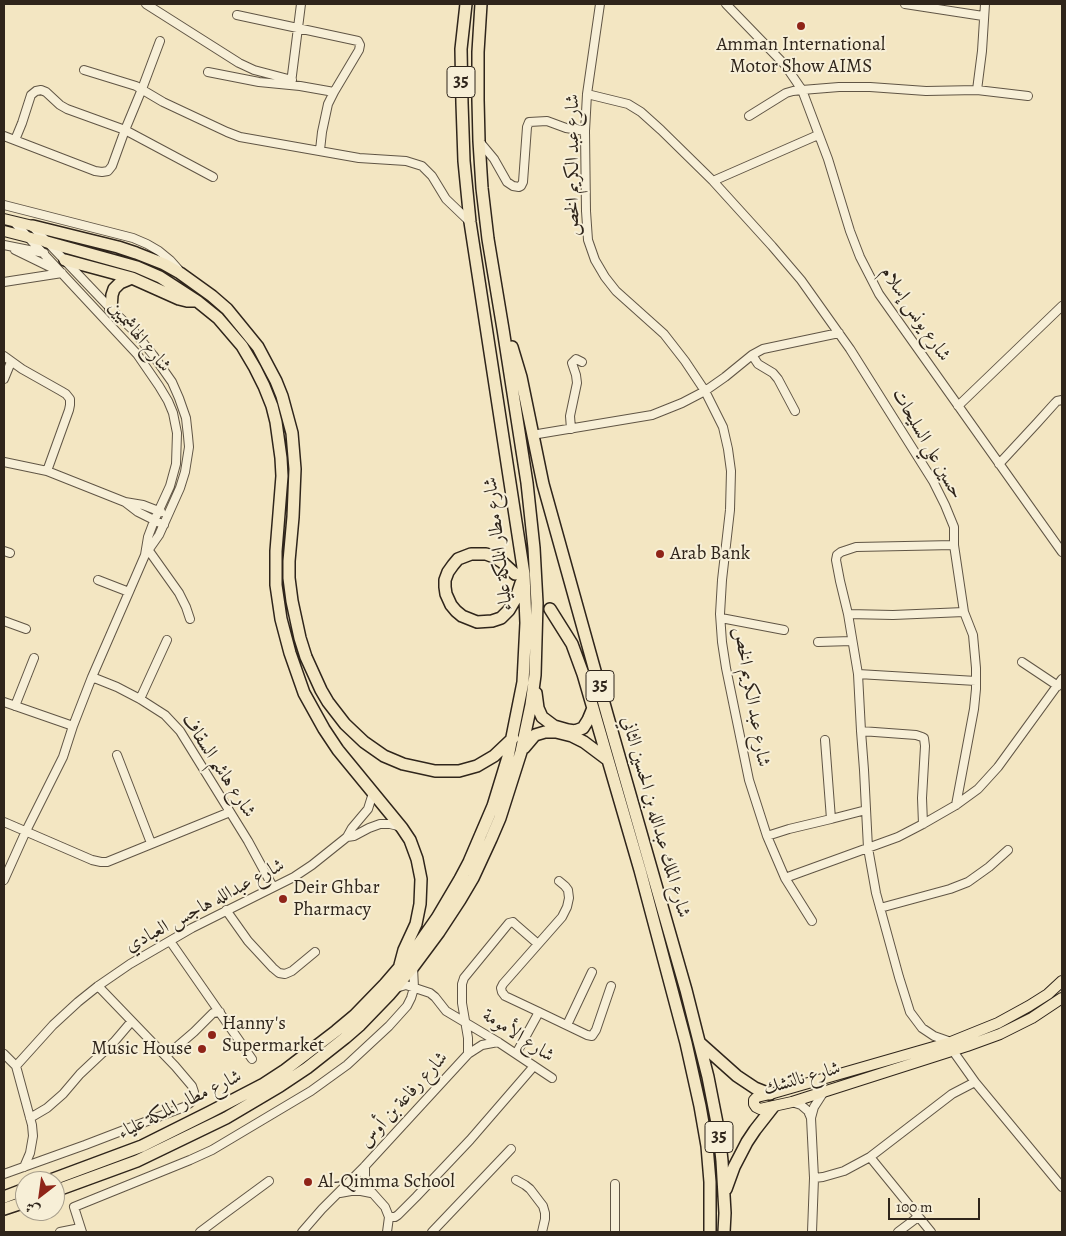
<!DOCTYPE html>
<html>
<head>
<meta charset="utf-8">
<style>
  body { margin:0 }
  #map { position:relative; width:1066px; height:1236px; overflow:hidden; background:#f3e6c2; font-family:Alegreya,Amiri,serif }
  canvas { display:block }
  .frame { position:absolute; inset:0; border:5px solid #2f251b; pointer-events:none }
  .north { position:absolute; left:15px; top:1171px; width:50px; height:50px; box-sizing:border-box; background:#f7efd7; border:1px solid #a79e8c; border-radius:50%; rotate:210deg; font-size:14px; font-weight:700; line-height:20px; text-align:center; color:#2f251b }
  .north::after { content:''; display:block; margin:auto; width:18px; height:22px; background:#8f2418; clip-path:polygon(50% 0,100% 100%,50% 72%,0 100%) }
  .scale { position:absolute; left:888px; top:1198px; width:92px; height:22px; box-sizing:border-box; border:2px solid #2f251b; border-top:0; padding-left:6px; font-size:15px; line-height:18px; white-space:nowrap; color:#2f251b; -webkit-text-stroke:4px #f7efd7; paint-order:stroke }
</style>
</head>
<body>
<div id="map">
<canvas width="1066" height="1236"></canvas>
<div class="frame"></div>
<div class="north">ش</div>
<div class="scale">100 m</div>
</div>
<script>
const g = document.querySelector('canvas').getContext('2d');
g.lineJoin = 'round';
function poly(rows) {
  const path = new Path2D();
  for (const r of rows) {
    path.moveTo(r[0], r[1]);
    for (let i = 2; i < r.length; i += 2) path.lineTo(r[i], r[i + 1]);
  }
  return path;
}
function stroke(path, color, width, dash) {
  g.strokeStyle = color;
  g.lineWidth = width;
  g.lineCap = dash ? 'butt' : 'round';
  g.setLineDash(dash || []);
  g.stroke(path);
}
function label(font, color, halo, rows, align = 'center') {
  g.font = font + ' Alegreya,Amiri,serif';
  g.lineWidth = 4;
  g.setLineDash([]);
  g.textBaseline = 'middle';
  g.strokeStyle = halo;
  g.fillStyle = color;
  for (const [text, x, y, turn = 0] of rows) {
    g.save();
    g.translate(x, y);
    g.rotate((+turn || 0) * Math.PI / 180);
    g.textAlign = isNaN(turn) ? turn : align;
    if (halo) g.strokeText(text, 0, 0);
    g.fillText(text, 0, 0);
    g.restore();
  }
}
const minor = poly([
  [146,4,239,63,254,70,292,80],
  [600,4,587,94,585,131,586,211,588,240,595,260,605,277,616,291,664,334,685,361,705,391,723,427,728,449,731,471,730,510,722,580,720,614,722,642,726,668,749,780,767,836,785,878,812,921],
  [726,4,785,65,802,90,828,159,850,231,860,257,879,294,1030,507,1062,552],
  [905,4,983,16],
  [237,15,358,41,360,45,359,50,334,92],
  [84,70,136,86,163,102,227,132,240,137,359,158,406,161,422,166,432,176,446,199,470,222],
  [208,72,259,82,300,86,334,92,328,104,322,132,320,150],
  [291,83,301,4],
  [977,90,982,51,985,4],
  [587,94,628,104,641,112,661,130,713,181,772,246,801,280,850,349,933,481,945,505,954,527,954,545,964,612,973,635,976,668,976,689,974,709,956,805],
  [749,116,786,93,793,91,802,90,839,87,870,87,926,91,977,90,1028,96],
  [4,136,95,171,102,172,108,171,112,166,125,130,142,89,160,41],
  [15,140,22,123,31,95,36,91,41,90,46,92,60,105,67,109,125,130,213,177],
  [479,141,494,159,507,182,513,186,519,187,521,186,523,182,527,127,529,122,547,121,566,128,585,131],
  [713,181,818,135],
  [4,205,133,238,147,244,159,251,170,260,178,269],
  [14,222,137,354,159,386,168,401,173,413,177,433,176,464,170,486,154,521,148,537,145,555],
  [4,245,44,253],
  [15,250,56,270],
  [4,282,62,273],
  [752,355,758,364,773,373,778,379,795,411],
  [4,356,22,369,61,391,66,394,70,399,70,405,69,410,47,471],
  [4,379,11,362],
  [958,406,1062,306],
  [571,429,570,416,577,383,576,375,572,363,576,359,582,362],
  [532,435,652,415,682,403,705,391,725,377,752,355,763,349,839,333],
  [4,462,47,471,125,502,143,505,161,512],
  [999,464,1037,423,1055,403,1057,401,1062,400],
  [125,502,138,512,164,525],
  [147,548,179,593,186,607,190,619],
  [4,551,10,553],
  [98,580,129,592],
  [848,614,893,615,964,612],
  [721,618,784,630],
  [4,621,26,629],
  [818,642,852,641],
  [1022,662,1058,686],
  [858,674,976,681],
  [92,677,117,687,140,699,165,715,180,731,248,841,273,887],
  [140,699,167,640],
  [4,702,73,726,92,677,129,592,145,555,159,535,180,488,185,472,189,447,188,436,186,418,179,398,172,382,153,355,133,330,111,309,33,227],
  [15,706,34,658],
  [861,731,916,735,922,737,924,738,925,746,922,798,923,824],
  [825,740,831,819,866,810],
  [117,755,151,843],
  [4,822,92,860,101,862,107,862,230,812],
  [767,836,789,829,831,819],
  [347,837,354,836,369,828,380,824,390,824,402,827],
  [785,878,898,837,923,824,956,805,978,789,998,767,1062,679],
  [4,880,26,831,63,757,73,726],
  [559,881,565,886,568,890,569,898,567,907,562,917,503,984,501,988,502,992,505,996,539,1012,587,1035,592,1036,596,1030,611,986],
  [880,908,950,889,968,882,989,867,1008,850],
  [226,910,248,941,273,968,279,973,285,974,292,971,315,952],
  [170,941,252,1059],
  [396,988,406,985,430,993,435,997,446,1011,498,1042,552,1078],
  [567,1025,592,972],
  [951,1042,934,1036,922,1028,910,1012,899,977,876,893,868,848,864,770,861,731,858,674,848,614,840,581,836,560,837,555,841,552,856,547,954,545],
  [953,1051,975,1082,1062,1187],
  [4,1054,16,1066,32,1125,33,1136,30,1153,24,1167],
  [468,1054,468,1038,462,1003,462,984,464,978,509,923,513,922,515,924,538,944],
  [516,1054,539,1012],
  [166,1056,194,1032,213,1013,220,1012],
  [16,1066,53,1025,78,1002,98,986,130,964,192,928,294,877,312,865,347,837,352,828,368,809,373,793],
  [792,1102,801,1105,808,1111,811,1118],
  [30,1118,47,1108,63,1094,80,1074,114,1042,131,1022],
  [870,1157,931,1232],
  [365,1166,365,1182,368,1188,385,1207,389,1217,387,1232],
  [4,1174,85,1145,184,1107,190,1103,194,1097,194,1092,192,1086,175,1066,98,986],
  [814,1178,823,1177,844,1171,870,1157,952,1094,975,1082],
  [516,1180,525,1185,530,1189,543,1206,545,1213,545,1219,542,1232],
  [615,1184,615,1232],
  [340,1193,351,1191,361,1191,371,1193],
  [389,1217,395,1217,398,1215,416,1197,470,1140,534,1066],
  [60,1232,80,1228],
  [82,1232,74,1207,190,1160,212,1150,311,1091,347,1065,389,1026,407,1006,411,998,414,988,413,967],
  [200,1232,220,1217,269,1181],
  [302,1232,322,1209,365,1166,468,1054,482,1045,498,1042],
  [432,1232,511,1149],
  [812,1232,814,1178,811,1118,814,1107,823,1093],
  [898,1232,918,1217]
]);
const major = poly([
  [4,219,33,226],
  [4,231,47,242],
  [1062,981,1048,994,1029,1006,998,1023,951,1042,770,1094,757,1097,754,1100,754,1104,756,1107,760,1109,792,1102,967,1046,1000,1034,1032,1018,1062,998]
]);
const highway = poly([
  [33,226,118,247,136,253,164,264,180,273,212,296,227,309,258,347,276,381,282,396,292,433,295,469,293,517,289,561,289,578,292,601,300,638,306,657,321,690,328,702,345,724,364,742,384,756,403,764,435,771,459,771,477,766,494,756,513,738],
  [47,242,137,267,160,277,197,301,218,318,242,346,255,368,264,386,272,406,276,422,281,458,282,476,276,551,276,585,281,619,290,653,304,693,324,729,338,750,402,828,410,840,417,859,421,879,420,904,416,924,404,950,400,965],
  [65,260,132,278,179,299,187,301,195,301],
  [111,309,112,295,114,289,120,283,132,278],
  [512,347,521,377,543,484,607,714,686,990,708,1077,719,1133,722,1161,725,1213,724,1232],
  [515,574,502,562,494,557,486,554,471,554,458,559,453,565,448,572,445,580,445,587,446,594,451,605,456,611,462,616,477,622,492,621,501,618,509,610,516,598,521,583],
  [550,609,572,644,583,674,640,870,686,1043,700,1106,707,1146,710,1182,710,1232],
  [536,693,538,708,542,717,554,726,568,730,575,731,583,728,588,720,593,708],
  [524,748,535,735,545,732,556,732,572,736,584,742,608,760],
  [700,1043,737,1076,755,1088,770,1094],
  [48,1181,142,1146,210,1112,262,1085,285,1070,336,1031,354,1016,385,984,416,948,437,918,460,879,469,862,493,806,508,757,523,682,526,623,524,574,470,222,464,161,462,103,461,49,466,4],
  [726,1189,734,1167,747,1142,755,1130,773,1107],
  [55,1191,137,1161,226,1118,280,1086,307,1068,345,1038,360,1025,389,995,413,967,439,932,460,900,473,878,491,839,500,818,521,752,531,705,535,675,537,603,534,548,527,483,503,329,488,239,482,188,479,141,478,100,478,52,481,4],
  [4,1197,25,1189],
  [4,1209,25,1202]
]);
const markers = [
  [801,26,5,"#8f2418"],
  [660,554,5,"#8f2418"],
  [283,899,5,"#8f2418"],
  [212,1035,5,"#8f2418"],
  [202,1049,5,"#8f2418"],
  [308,1182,5,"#8f2418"]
];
const shields = [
  [461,82,28],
  [600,686,28],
  [719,1137,28]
];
const shieldNames = [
  ["35",461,82],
  ["35",600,686],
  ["35",719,1137]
];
const poiNames = [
  ["Amman International",801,45,"center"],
  ["Motor Show AIMS",801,67,"center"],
  ["Arab Bank",670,554],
  ["Deir Ghbar",293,888],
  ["Pharmacy",293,910],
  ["Hanny's",222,1024],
  ["Supermarket",222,1046],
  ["Music House",192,1049,"right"],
  ["Al-Qimma School",318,1182]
];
const streetNames = [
  ["شارع عبد الكريم الخص",573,165,-90],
  ["شارع يونس إسلام",915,314,56],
  ["شارع الهاشميين",139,337,50],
  ["حسين علي السليحات",927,444,60],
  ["شارع مطار الملكة علياء",499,544,-97],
  ["شارع عبد الكريم الخص",751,697,80],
  ["شارع هاشم السقاف",218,766,57],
  ["شارع الملك عبدالله بن الحسين الثاني",655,817,74],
  ["شارع عبدالله هاجس العبادي",205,906,-28],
  ["شارع الأمومة",518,1036,33],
  ["شارع نالتشك",802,1079,-16],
  ["شارع رفاعة بن أوس",404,1100,-48],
  ["شارع مطار الملكة علياء",180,1105,-26]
];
stroke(minor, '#605545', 10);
stroke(major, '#2f251b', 12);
stroke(highway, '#2f251b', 14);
stroke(minor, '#f7efd7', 8);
stroke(major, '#f3e6c2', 10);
stroke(highway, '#f3e6c2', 11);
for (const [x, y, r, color] of markers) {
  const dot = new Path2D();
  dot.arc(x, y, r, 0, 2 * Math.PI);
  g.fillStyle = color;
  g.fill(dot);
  stroke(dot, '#f7efd7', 2);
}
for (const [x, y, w] of shields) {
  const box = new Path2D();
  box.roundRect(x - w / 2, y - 15.5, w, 31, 4);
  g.fillStyle = '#f7efd7';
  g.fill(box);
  stroke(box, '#2f251b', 1);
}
label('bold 18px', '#2f251b', null, shieldNames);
label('19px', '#2f251b', '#f7efd7', poiNames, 'left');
label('19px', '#2f251b', '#f7efd7', streetNames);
</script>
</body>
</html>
